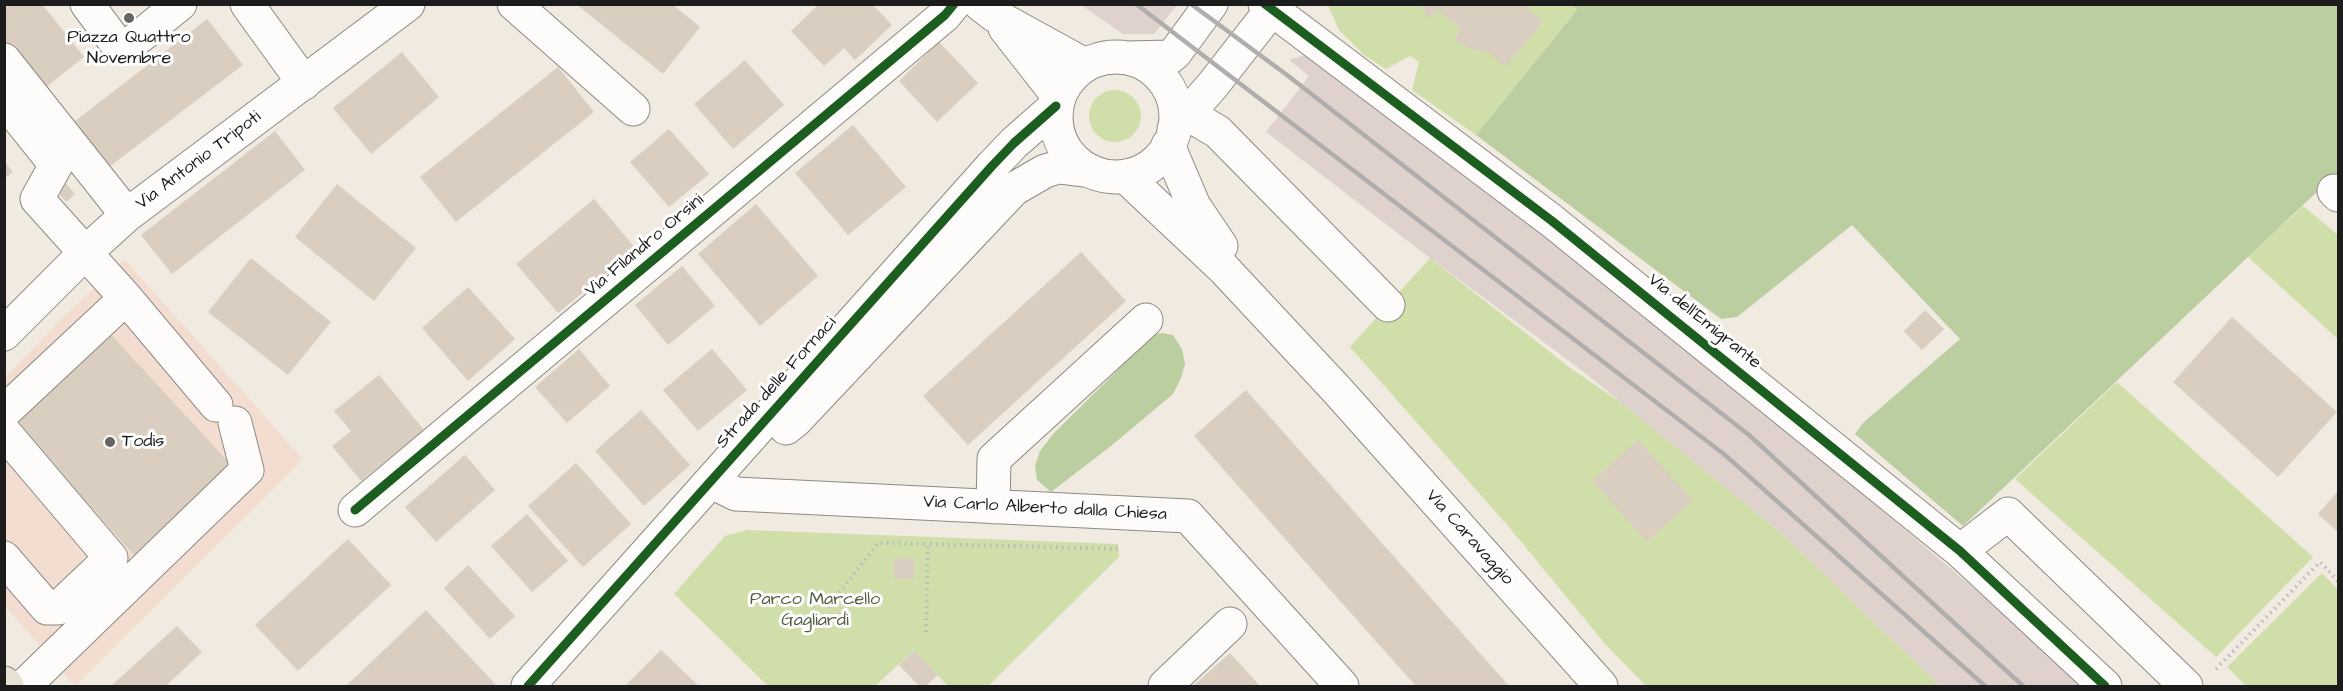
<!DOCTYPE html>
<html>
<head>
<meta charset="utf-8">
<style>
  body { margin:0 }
  #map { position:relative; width:2343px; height:691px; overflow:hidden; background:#f0eae0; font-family:"Architects Daughter",sans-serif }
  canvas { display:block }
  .frame { position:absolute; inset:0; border:6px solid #1c1c1c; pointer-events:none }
</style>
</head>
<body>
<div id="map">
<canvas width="2343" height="691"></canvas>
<div class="frame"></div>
</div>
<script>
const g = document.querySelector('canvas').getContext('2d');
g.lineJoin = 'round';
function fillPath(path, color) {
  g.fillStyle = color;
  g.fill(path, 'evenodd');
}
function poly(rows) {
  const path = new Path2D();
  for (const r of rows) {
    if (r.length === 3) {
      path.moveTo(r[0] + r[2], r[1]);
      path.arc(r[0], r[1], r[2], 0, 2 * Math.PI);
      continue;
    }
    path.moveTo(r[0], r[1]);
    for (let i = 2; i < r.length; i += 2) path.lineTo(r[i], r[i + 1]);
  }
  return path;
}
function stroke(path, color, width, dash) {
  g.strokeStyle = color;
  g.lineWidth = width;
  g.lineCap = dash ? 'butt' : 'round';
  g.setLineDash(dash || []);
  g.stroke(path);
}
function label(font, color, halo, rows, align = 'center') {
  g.font = font + ' "Architects Daughter",sans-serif';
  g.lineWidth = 6;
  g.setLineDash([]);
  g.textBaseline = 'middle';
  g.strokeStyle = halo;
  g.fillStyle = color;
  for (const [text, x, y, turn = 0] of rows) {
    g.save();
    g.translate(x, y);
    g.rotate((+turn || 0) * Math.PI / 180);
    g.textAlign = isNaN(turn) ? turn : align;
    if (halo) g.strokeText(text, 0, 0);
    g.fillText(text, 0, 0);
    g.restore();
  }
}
const built = poly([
  [125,260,303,459,75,686,5,606,4,379,64,316]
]);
const industrial = poly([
  [1081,5,1177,5,1154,34,1123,34],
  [1310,53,1672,331,2038,643,2082,686,1940,686,1781,533,1580,369,1430,258,1266,132,1309,76,1289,60]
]);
const green = poly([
  [1571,4,1577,10,1476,135,1412,90,1419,62,1410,56,1386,69,1365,56,1339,30,1328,5],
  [1115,116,26],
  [2303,206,2338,235,2338,339,2248,257],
  [1430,258,1569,367,1623,404,1781,533,1940,686,1646,686,1607,646,1508,526,1350,347],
  [2117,382,2313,557,2216,657,2015,479],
  [747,530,1118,544,1119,557,988,686,948,686,914,650,875,686,768,686,674,594,725,536],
  [2322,573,2338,590,2338,686,2246,686,2227,667]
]);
const forest = poly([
  [1574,5,2338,5,2338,172,1963,526,1855,434,1863,423,1960,339,1852,225,1737,317,1721,319,1476,135,1577,10,1573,6],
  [1161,333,1173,335,1182,349,1185,364,1181,378,1173,394,1111,446,1051,492,1037,480,1035,466,1040,451,1054,433,1117,371,1146,337]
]);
const building = poly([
  [4,4,42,4,84,57,37,94,4,54],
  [576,4,672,4,700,27,663,74],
  [819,4,872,4,892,25,855,60,844,48,824,66,791,31],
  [1419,4,1529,4,1528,9,1543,22,1505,67,1489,53,1471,49,1454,41,1460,29,1439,11,1429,18],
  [207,19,243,65,105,170,70,125],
  [939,42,978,83,937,122,899,81],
  [402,52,439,97,371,154,333,108],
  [745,60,784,105,733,149,694,104],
  [558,67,594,112,456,222,420,177],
  [853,125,906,187,848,235,795,173],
  [669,129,709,174,669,207,630,162],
  [275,131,305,170,172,274,141,235],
  [4,161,13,172,4,179],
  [63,180,75,194,66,202,54,188],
  [337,184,416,248,374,301,295,237],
  [594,199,636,249,558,313,516,264],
  [756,204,818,276,760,326,698,254],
  [1081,252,1126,301,968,445,923,396],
  [251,258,331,322,288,375,208,312],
  [682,266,715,306,668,345,635,305],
  [468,287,515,339,468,381,422,328],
  [1925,310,1944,329,1922,350,1904,331],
  [2232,317,2337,412,2278,477,2173,382],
  [105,328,233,467,134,555,11,419],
  [579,349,610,386,567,423,535,387],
  [712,349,747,390,698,431,663,390],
  [379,375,424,430,361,481,332,446,351,431,334,411],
  [1246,390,1509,686,1416,686,1324,583,1194,436],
  [641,410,690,465,644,506,595,451],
  [1638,440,1693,500,1647,542,1592,481],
  [465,455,495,490,436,542,405,507],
  [576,463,631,524,583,567,528,506],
  [2338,491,2338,532,2318,514],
  [527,514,568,561,532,592,491,546],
  [348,539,391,585,298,671,255,625],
  [894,558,914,558,914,579,894,579],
  [468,565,515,616,490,639,444,588],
  [426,610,497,686,346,686],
  [177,626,202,652,168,684,170,686,111,686],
  [661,650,699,686,625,686],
  [914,650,938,675,926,686,919,686,899,665],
  [1230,653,1260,686,1193,686]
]);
const path = poly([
  [828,607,878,543,928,544],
  [926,632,928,544,1122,549],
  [2216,669,2320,562,2338,581]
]);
const minor = poly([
  [87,4,116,43,128,46,180,4],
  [247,4,304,83],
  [514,4,633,109],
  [980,4,994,15,1085,65],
  [1265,4,1552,221,1960,551,2105,686],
  [1005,28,1059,97],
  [1116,117,60],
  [1128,58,1170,57,1175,53,1211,4],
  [4,60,127,215],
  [4,100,56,165,37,199,126,298,216,405],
  [1188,114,1218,132,1388,305],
  [1174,129,1212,86,1276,4],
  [1168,145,1194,206,1221,246],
  [1125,176,1224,269,1337,390,1601,686],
  [2334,191,2338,195],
  [4,334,85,253,127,215,408,4],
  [4,412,126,298],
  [786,428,796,420,1014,189,1045,171,1059,167,1091,171],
  [4,432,111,558,58,608,47,608,4,558],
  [712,482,736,494,1188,516,1342,686],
  [993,507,994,459,1146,320],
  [355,510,945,15,954,4],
  [1960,551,2008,514,2186,686],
  [24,686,247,470,235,423],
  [528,686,992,166,1014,143,1056,106],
  [1165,686,1230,624]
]);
const major = poly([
  [4,683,7,686]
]);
const rail = poly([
  [1136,4,1725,455,1985,686],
  [1191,4,1287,75,1749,435,2023,686]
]);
const cycleway = poly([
  [1265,4,1552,221,1960,551,2105,686],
  [355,510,945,15,954,4],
  [528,686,992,166,1014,143,1056,106]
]);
const markers = [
  [129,18,6,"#666461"],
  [110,442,6,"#666461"]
];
const poiNames = [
  ["Piazza Quattro",129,38],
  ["Novembre",129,59],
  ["Todis",122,442,"left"]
];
const streetNames = [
  ["Via Antonio Tripoti",199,161,-37],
  ["Via Filandro Orsini",645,246,-40],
  ["Via dell'Emigrante",1704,322,39],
  ["Strada delle Fornaci",777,383,-48],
  ["Via Carlo Alberto dalla Chiesa",1045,509,3],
  ["Via Caravaggio",1469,538,48]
];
const parkNames = [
  ["Parco Marcello",815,600],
  ["Gagliardi",815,621]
];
fillPath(built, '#f3ddd1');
fillPath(industrial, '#dfd2cd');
fillPath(green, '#d0dfaa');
fillPath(forest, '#bbcea0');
fillPath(building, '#d9cebf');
stroke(minor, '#8c8a85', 35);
stroke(major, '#8c8a85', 35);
stroke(path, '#bab9b7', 4, [1.5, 4.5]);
stroke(minor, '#fdfcfa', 33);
stroke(major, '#e8e2d6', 33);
stroke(rail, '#afaead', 4.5);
stroke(cycleway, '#1b5e20', 9);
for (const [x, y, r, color] of markers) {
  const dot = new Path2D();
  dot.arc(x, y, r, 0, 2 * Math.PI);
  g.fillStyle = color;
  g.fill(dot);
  stroke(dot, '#fff', 2);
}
label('18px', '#1c1c1c', '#fff', poiNames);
label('18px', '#1c1c1c', '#fff', streetNames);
label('18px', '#525d3e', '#fff', parkNames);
</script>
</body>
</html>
